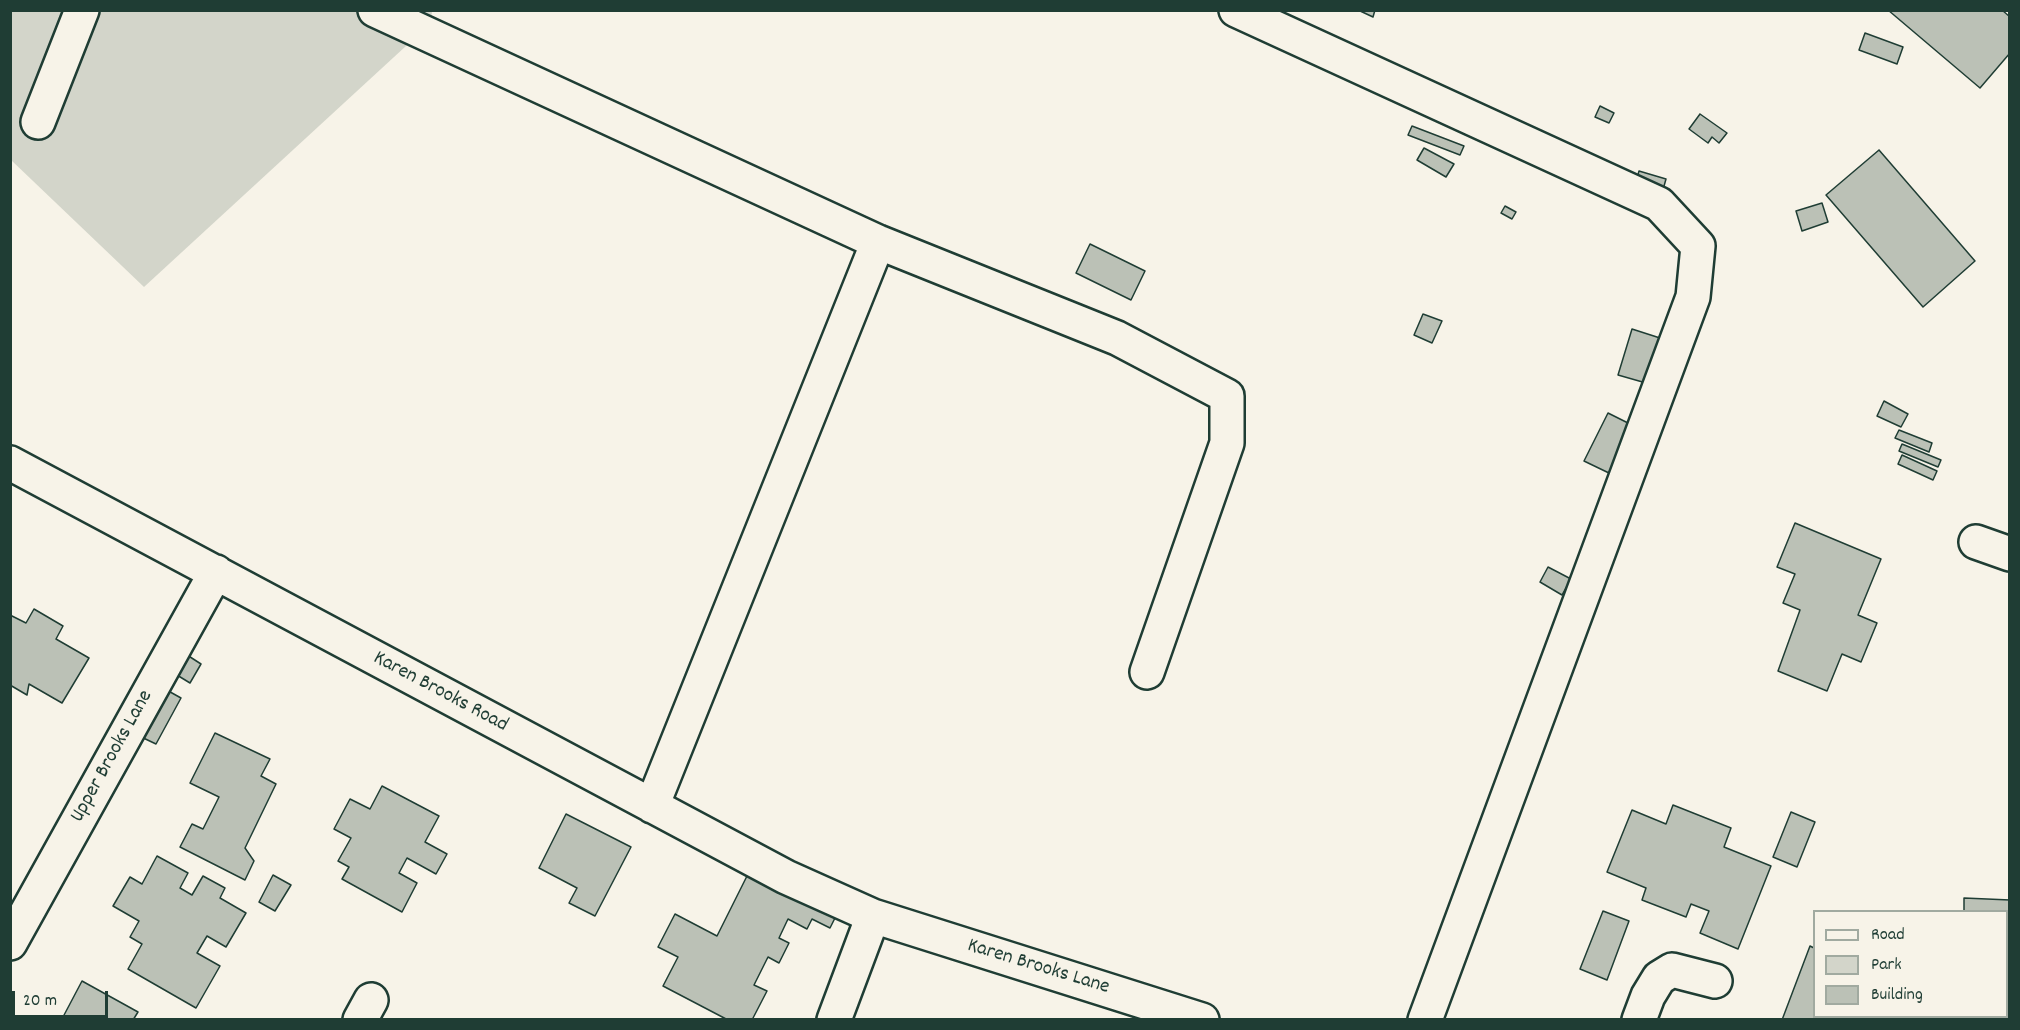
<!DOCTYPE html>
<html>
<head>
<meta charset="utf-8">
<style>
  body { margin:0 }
  #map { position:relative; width:2020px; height:1030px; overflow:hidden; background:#f7f3e8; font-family:Dekko,sans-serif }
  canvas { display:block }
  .frame { position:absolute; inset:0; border:12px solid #1f3d34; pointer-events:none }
  .legend { position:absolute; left:1813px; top:910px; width:195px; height:108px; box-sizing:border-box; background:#f7f3e8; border:2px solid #a1aaa0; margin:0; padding:8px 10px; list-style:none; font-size:18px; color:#1f3d34 }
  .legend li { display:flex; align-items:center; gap:12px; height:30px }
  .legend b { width:30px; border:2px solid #a1aaa0 }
  .scale { position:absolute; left:12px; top:991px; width:96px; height:27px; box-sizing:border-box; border:3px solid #1f3d34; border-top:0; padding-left:8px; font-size:18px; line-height:21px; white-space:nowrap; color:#1f3d34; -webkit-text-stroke:4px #f7f3e8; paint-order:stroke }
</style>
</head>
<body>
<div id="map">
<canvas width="2020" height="1030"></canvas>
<div class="frame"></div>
<ul class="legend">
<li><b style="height:8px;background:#f7f3e8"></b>Road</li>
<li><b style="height:16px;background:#d3d5ca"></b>Park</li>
<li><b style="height:16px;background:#bbc1b6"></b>Building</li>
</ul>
<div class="scale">20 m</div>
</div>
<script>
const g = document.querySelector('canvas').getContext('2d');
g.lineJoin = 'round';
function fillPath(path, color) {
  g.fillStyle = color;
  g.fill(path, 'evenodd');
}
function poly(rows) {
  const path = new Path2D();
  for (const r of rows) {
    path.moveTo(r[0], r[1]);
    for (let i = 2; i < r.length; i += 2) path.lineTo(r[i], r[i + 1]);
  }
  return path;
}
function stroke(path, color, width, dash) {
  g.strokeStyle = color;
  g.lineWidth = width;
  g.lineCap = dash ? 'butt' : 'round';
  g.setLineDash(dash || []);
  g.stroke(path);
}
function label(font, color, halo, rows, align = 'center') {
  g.font = font + ' Dekko,sans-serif';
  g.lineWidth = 6;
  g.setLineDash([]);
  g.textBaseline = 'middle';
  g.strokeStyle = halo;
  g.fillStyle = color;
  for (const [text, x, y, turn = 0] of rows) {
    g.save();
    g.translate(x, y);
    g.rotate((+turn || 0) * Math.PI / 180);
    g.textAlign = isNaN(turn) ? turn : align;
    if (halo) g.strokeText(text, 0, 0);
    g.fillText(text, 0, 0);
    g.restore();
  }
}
const green = poly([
  [10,11,432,11,431,23,144,287,11,160]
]);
const building = poly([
  [1358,10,1375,10,1373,17,1358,10],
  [1888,10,2002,10,2010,17,2010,53,1980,88,1888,10],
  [1865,33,1903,47,1897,64,1859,50,1865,33],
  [1600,106,1614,113,1609,123,1595,117,1600,106],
  [1700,114,1727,133,1719,143,1712,137,1708,143,1689,129,1700,114],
  [1412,126,1464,146,1460,155,1408,135,1412,126],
  [1424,148,1454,164,1446,177,1417,160,1424,148],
  [1879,150,1975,261,1923,307,1826,195,1879,150],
  [1639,171,1666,179,1659,204,1632,197,1639,171],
  [1822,203,1828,222,1802,231,1796,211,1822,203],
  [1505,206,1516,212,1512,219,1501,213,1505,206],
  [1090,244,1145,271,1131,300,1076,273,1090,244],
  [1423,314,1442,321,1432,343,1414,335,1423,314],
  [1632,329,1660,338,1646,383,1618,375,1632,329],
  [1884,401,1908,414,1901,427,1877,416,1884,401],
  [1608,413,1634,426,1611,474,1584,461,1608,413],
  [1899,430,1932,443,1929,452,1895,438,1899,430],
  [1902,444,1941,460,1938,467,1899,451,1902,444],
  [1902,455,1937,471,1933,480,1898,464,1902,455],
  [1795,523,1881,559,1858,615,1877,623,1861,662,1842,654,1827,691,1778,671,1800,610,1783,603,1795,574,1777,567,1795,523],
  [1548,567,1571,579,1562,595,1540,582,1548,567],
  [34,609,63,626,56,639,89,658,62,703,29,684,27,695,10,685,10,615,26,623,34,609],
  [184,653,201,664,190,683,172,672,184,653],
  [163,688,181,698,156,744,137,735,163,688],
  [215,733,270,759,261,776,276,784,245,848,254,861,245,880,180,847,192,824,203,829,219,797,190,783,215,733],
  [382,786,439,816,425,842,447,854,436,874,407,858,399,873,417,883,402,912,342,879,349,867,338,861,351,838,334,829,350,799,370,809,382,786],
  [1673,805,1731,828,1724,847,1771,866,1738,949,1700,933,1709,911,1691,904,1686,917,1642,900,1646,888,1607,872,1632,810,1666,824,1673,805],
  [1791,812,1815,822,1797,867,1773,857,1791,812],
  [566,814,631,847,595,916,569,903,577,888,539,868,566,814],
  [157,856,188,873,180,888,192,895,203,876,225,888,220,898,246,913,226,947,207,936,197,953,220,966,196,1008,128,969,142,944,130,937,139,921,113,906,130,877,142,884,157,856],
  [751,868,838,912,830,928,812,919,807,929,788,919,779,938,789,943,779,963,768,957,754,985,767,991,752,1020,728,1020,663,986,678,957,658,947,675,914,717,936,751,868],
  [273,875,291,885,275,911,259,902,273,875],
  [1964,898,2010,900,2010,929,2006,929,2006,912,1964,912,1964,898],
  [1603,911,1629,921,1607,980,1580,969,1603,911],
  [1810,946,1814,948,1814,1016,1822,1016,1820,1020,1782,1020,1810,946],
  [82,981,138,1012,133,1020,68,1020,63,1017,82,981]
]);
const minor = poly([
  [375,10,878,242,1117,338,1227,396,1227,443,1147,672],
  [1236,10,1659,204,1698,246,1693,297,1425,1020],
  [38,122,82,10],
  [10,463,786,877,873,916,1202,1020],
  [1976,542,2010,554],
  [652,806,878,242],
  [10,943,216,572],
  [2006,977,2010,976],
  [360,1020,371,1000],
  [834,1020,873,916],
  [1639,1020,1648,996,1659,978,1672,970,1715,981],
  [1956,1020,1958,1016]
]);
const streetNames = [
  ["Karen Brooks Road",440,693,28],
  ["Upper Brooks Lane",113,757,-61],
  ["Karen Brooks Lane",1038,968,17]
];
fillPath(green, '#d3d5ca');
fillPath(building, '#bbc1b6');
stroke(building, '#1f3d34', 1.5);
stroke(minor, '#1f3d34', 38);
stroke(minor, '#f7f3e8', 33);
label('21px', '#1f3d34', '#f7f3e8', streetNames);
</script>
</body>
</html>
